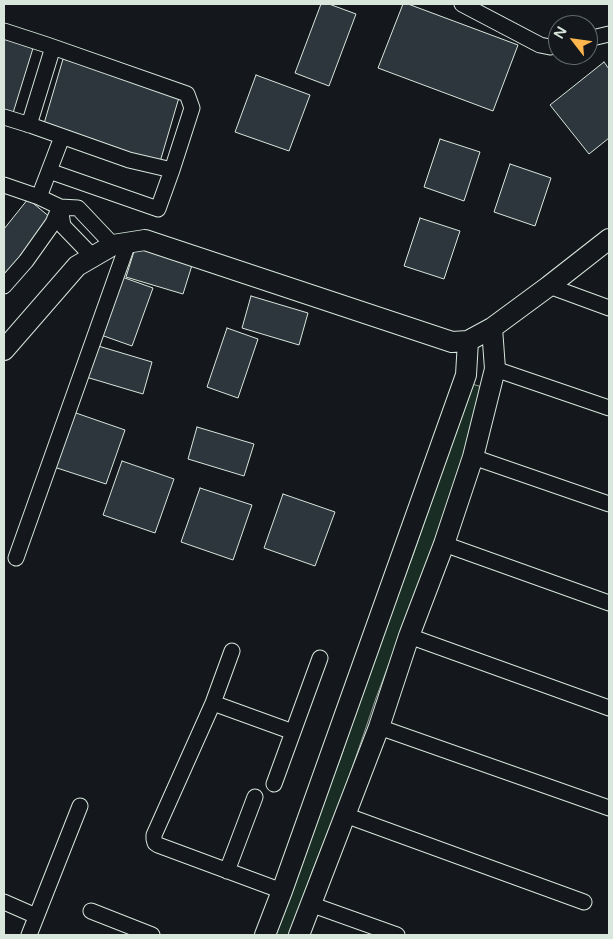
<!DOCTYPE html>
<html>
<head>
<meta charset="utf-8">
<style>
  body { margin:0 }
  #map { position:relative; width:613px; height:939px; overflow:hidden; background:#14181c; font-family:"Varela Round",sans-serif }
  canvas { display:block }
  .frame { position:absolute; inset:0; border:5px solid #d8e6dc; pointer-events:none }
  .north { position:absolute; left:548px; top:15px; width:50px; height:50px; box-sizing:border-box; background:#14181c; border:1px solid #626a69; border-radius:50%; rotate:300deg; font-size:14px; font-weight:700; line-height:20px; text-align:center; color:#d8e6dc }
  .north::after { content:''; display:block; margin:auto; width:18px; height:22px; background:#ffb74d; clip-path:polygon(50% 0,100% 100%,50% 72%,0 100%) }
</style>
</head>
<body>
<div id="map">
<canvas width="613" height="939"></canvas>
<div class="frame"></div>
<div class="north">N</div>
</div>
<script>
const g = document.querySelector('canvas').getContext('2d');
g.lineJoin = 'round';
function fillPath(path, color) {
  g.fillStyle = color;
  g.fill(path, 'evenodd');
}
function poly(rows) {
  const path = new Path2D();
  for (const r of rows) {
    path.moveTo(r[0], r[1]);
    for (let i = 2; i < r.length; i += 2) path.lineTo(r[i], r[i + 1]);
  }
  return path;
}
function stroke(path, color, width, dash) {
  g.strokeStyle = color;
  g.lineWidth = width;
  g.lineCap = dash ? 'butt' : 'round';
  g.setLineDash(dash || []);
  g.stroke(path);
}
const green = poly([
  [472,384,482,387,462,462,428,561,376,698,346,786,312,872,291,935,274,935,308,840,341,757,372,660,412,558,472,384]
]);
const building = poly([
  [321,4,329,4,356,14,329,86,295,73,321,4],
  [403,4,408,4,518,45,493,111,378,68,403,4],
  [4,36,34,45,13,113,4,110,4,36],
  [63,59,180,94,160,162,43,127,63,59],
  [604,62,609,69,609,138,589,154,550,105,604,62],
  [256,75,310,95,289,151,235,132,256,75],
  [440,139,480,152,464,201,424,187,440,139],
  [510,164,551,178,535,226,494,212,510,164],
  [28,199,51,218,4,276,4,229,28,199],
  [420,218,460,231,444,279,404,266,420,218],
  [136,245,193,262,183,294,126,277,136,245],
  [122,277,153,288,132,346,101,335,122,277],
  [251,296,308,313,299,345,242,328,251,296],
  [227,328,258,339,238,398,207,387,227,328],
  [95,345,152,362,143,394,86,377,95,345],
  [73,412,125,430,106,484,54,467,73,412],
  [197,427,254,444,244,476,188,459,197,427],
  [122,461,174,479,155,533,103,515,122,461],
  [200,488,252,505,233,560,181,542,200,488],
  [283,494,335,512,315,566,264,548,283,494]
]);
const minor = poly([
  [462,4,540,45,550,47,558,45],
  [4,31,47,45,187,94,192,108,172,170,129,160,30,125,4,117],
  [588,39,609,34],
  [29,125,53,47],
  [49,171,158,209,172,170],
  [4,185,39,197,60,207,78,208,113,245],
  [39,197,62,137],
  [60,207,63,226,93,257],
  [4,286,26,261,53,223,60,207],
  [549,286,609,308],
  [495,369,609,408],
  [473,457,609,504],
  [444,544,609,603],
  [16,558,128,243],
  [409,636,609,708],
  [232,651,213,703,154,835,154,839,155,843,158,845,282,891],
  [213,703,293,732],
  [379,727,609,808],
  [274,784,320,658],
  [345,815,584,902],
  [227,871,255,797],
  [4,902,36,916],
  [310,904,397,935],
  [91,911,152,935],
  [29,935,80,806]
]);
const tertiary = poly([
  [4,350,77,266,113,245,145,240,452,342,468,341,492,328,549,286,609,239],
  [265,935,282,891,466,375,468,341],
  [299,935,379,727,409,636,444,544,473,457,495,369,492,328]
]);
fillPath(green, '#1a2d24');
stroke(green, '#939e99', 1);
fillPath(building, '#2c363c');
stroke(building, '#d8e6dc', 1);
stroke(minor, '#d8e6dc', 17);
stroke(tertiary, '#d8e6dc', 22);
stroke(minor, '#14181c', 15);
stroke(tertiary, '#14181c', 20);
</script>
</body>
</html>
